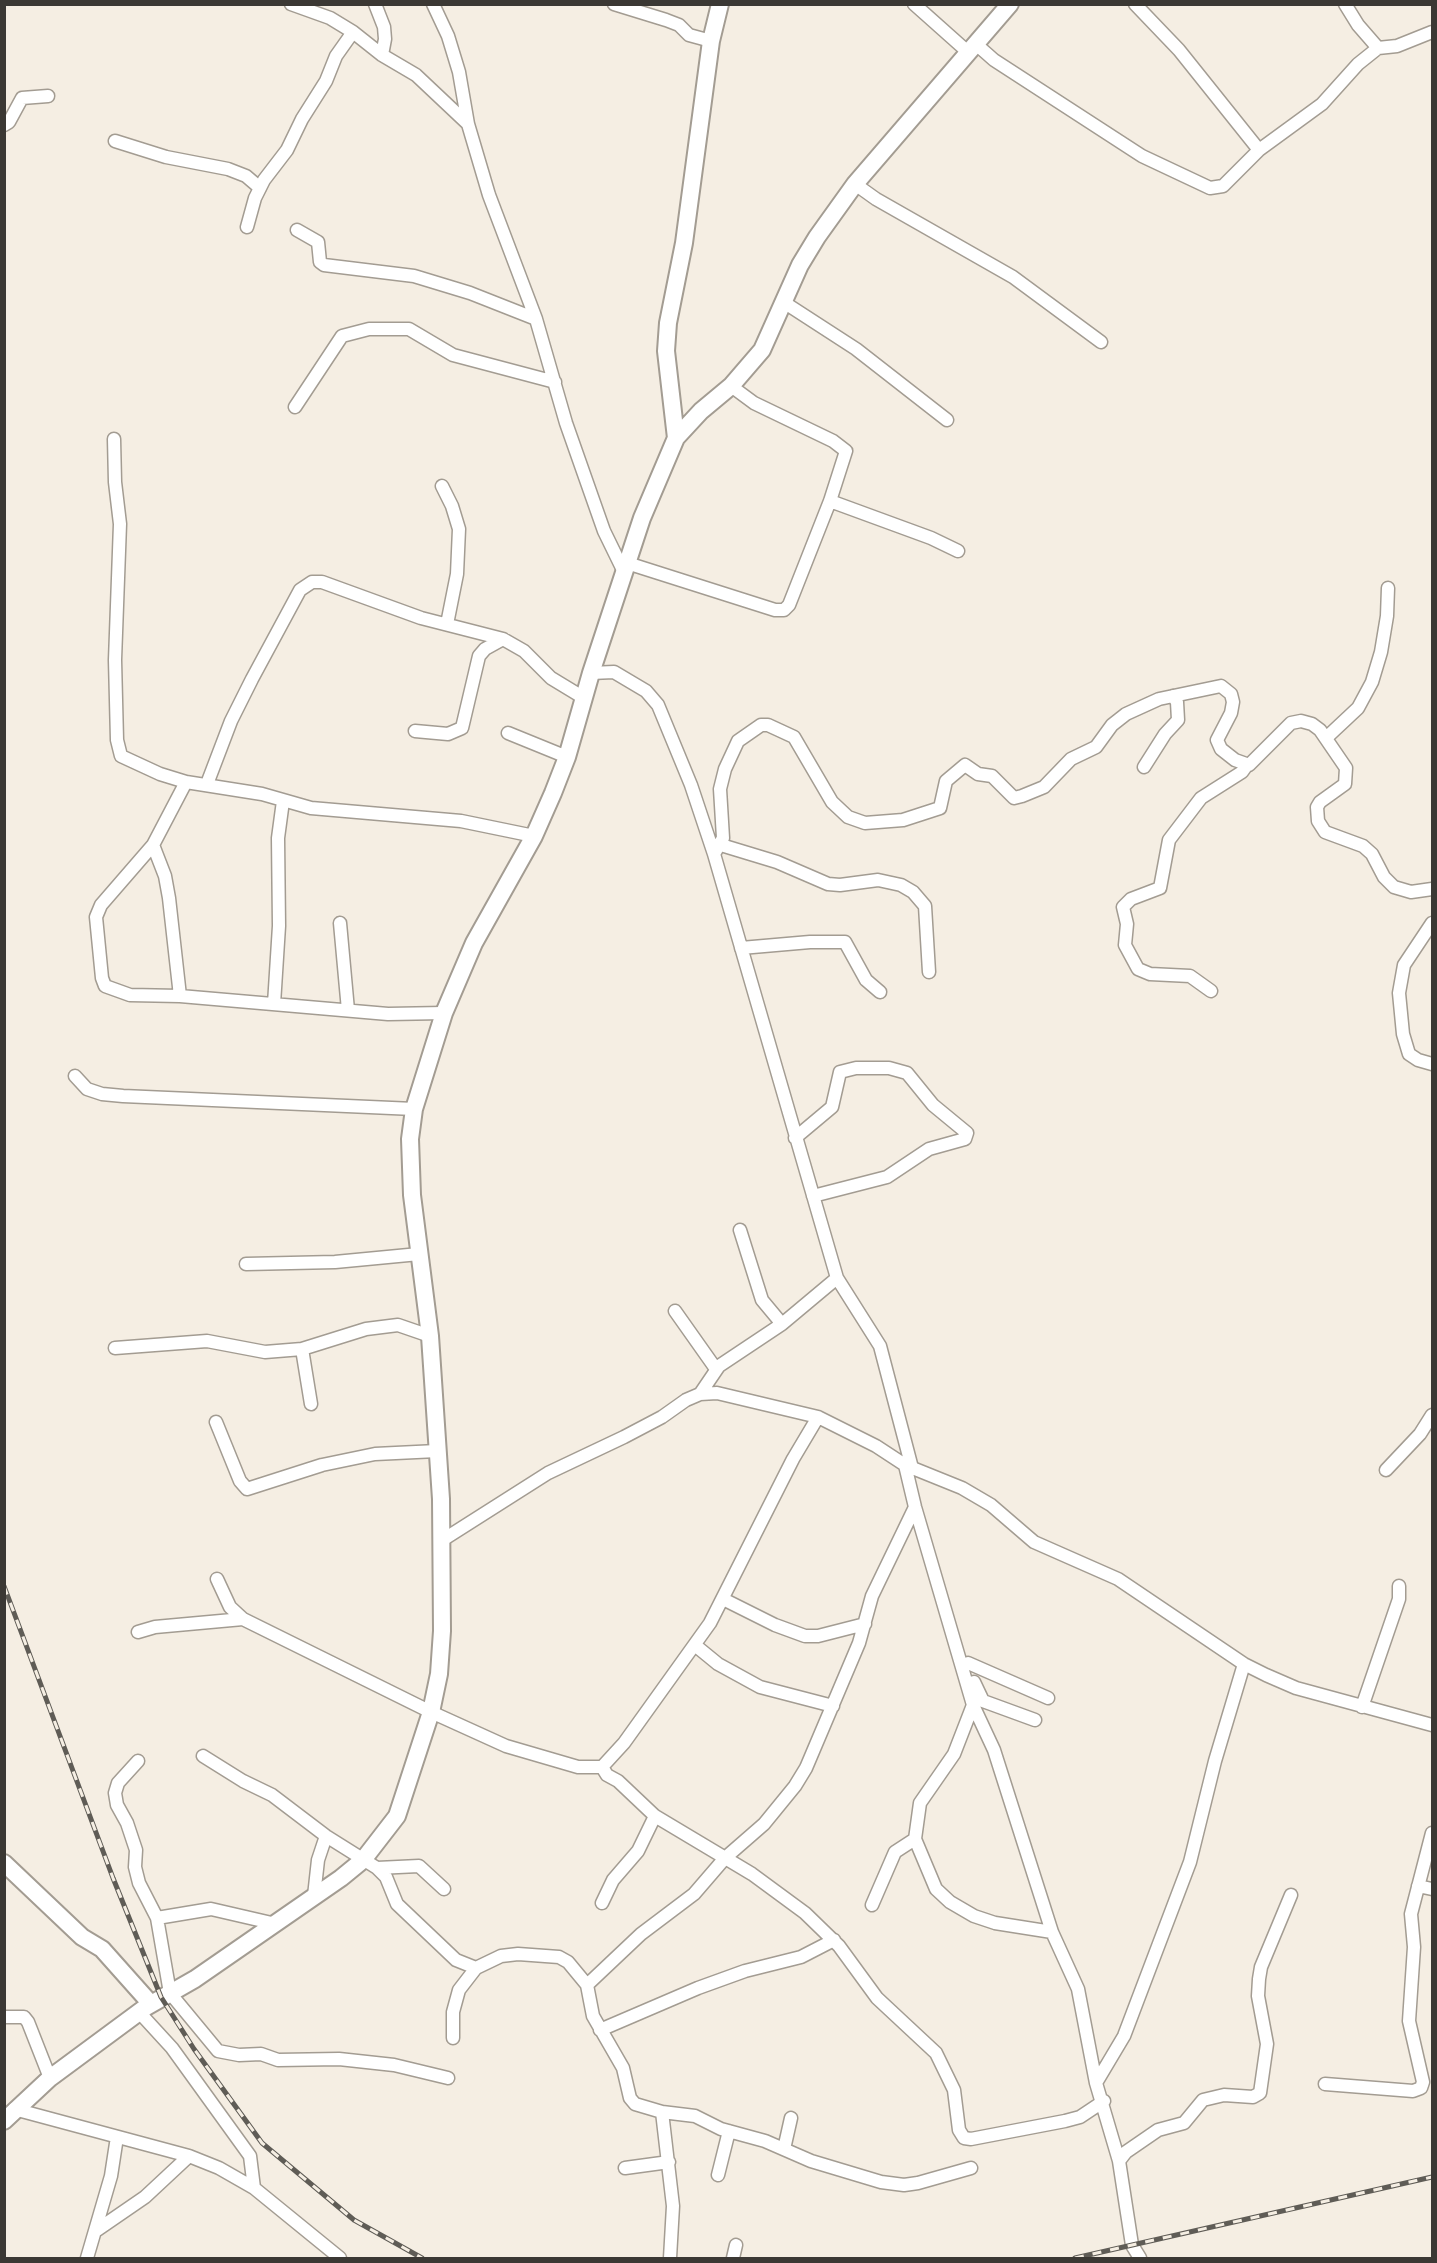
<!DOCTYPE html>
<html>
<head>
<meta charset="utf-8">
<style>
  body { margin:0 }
  #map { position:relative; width:1437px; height:2263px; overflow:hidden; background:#f5eee3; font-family:"Exo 2",sans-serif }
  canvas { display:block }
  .frame { position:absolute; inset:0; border:6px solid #3b3834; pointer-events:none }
</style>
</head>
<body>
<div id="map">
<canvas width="1437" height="2263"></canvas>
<div class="frame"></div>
</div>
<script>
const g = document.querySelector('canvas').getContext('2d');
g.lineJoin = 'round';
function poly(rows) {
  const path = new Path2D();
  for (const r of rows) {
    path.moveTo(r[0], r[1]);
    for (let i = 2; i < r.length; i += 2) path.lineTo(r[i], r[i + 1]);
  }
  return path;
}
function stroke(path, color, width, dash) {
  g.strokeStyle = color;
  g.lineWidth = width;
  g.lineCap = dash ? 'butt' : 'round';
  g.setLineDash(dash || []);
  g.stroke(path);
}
const street = poly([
  [291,4,330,18,353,32,382,55,416,75,468,124],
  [375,4,384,27,385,39,382,55],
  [433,4,448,36,459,72,468,124,489,195,536,319,566,423,604,531,624,572],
  [614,4,666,20,679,25,689,35,711,41],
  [914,4,969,53],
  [1135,4,1179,50,1259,150],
  [1345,4,1358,25,1378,48,1397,46,1432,32],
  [977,45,994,60,1142,156,1210,188,1223,186,1259,150,1322,104,1358,64,1378,48],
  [4,125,9,122,22,98,48,96],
  [115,141,166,157,228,169,246,176,260,188],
  [855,184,876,199,1013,277,1101,342],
  [247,227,255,198,264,180,287,150,302,119,326,81,336,56,353,32],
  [297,230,318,242,320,262,324,265,414,276,470,293,536,319],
  [785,303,856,349,947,420],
  [295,407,342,336,369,329,409,329,453,355,555,382],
  [114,439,115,482,120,524,115,660,117,740,121,756,160,774,186,782,262,794,311,808,461,821,534,836],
  [442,486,452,506,459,529,457,574,447,624],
  [830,501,931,538,958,551],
  [627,563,775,610,784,610,789,605,830,501,846,451,833,441,754,403,731,386],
  [591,673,614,672,646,691,658,705,691,785,714,854,837,1278,880,1346,912,1468],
  [415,731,448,734,462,728,479,656,485,649,503,639],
  [508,733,567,757],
  [1326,738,1358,708,1372,682,1381,652,1387,616,1388,588],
  [1144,767,1165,734,1178,720,1177,702,1173,696],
  [186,782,153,845,101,905,96,917,102,978,105,986,130,995,180,996,388,1014,444,1013],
  [207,784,231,721,252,679,300,590,312,582,322,582,421,618,503,639,524,651,551,678,584,698],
  [153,845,165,876,169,898,180,996],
  [721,845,777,862,828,884,840,885,878,880,901,885,913,892,925,906,929,972],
  [714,854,723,838,720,789,725,769,738,741,761,725,768,725,794,737,832,802,848,817,865,823,903,820,940,808,946,781,965,765,978,774,992,776,1014,798,1022,796,1044,787,1071,759,1096,747,1112,725,1126,714,1159,699,1221,686,1231,694,1233,702,1231,713,1217,740,1221,749,1235,760,1249,765,1291,723,1301,721,1312,724,1320,730,1346,768,1345,784,1320,802,1317,807,1318,821,1325,832,1363,846,1372,854,1384,877,1394,887,1411,892,1432,889],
  [340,923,348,1010],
  [1432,923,1404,965,1399,993,1403,1034,1409,1054,1418,1060,1432,1064],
  [741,948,810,942,845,942,866,980,880,992],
  [1211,991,1190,976,1150,974,1138,969,1125,945,1127,924,1123,907,1131,899,1160,888,1169,840,1201,798,1242,772,1247,765],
  [274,1004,279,926,278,838,283,801],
  [75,1076,87,1089,102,1094,123,1096,414,1109],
  [795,1138,832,1107,840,1072,856,1068,889,1068,907,1073,933,1105,967,1133,965,1139,929,1149,887,1177,813,1196],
  [740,1230,762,1300,782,1324],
  [246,1264,335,1262,419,1254],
  [675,1311,716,1369],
  [115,1348,207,1341,265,1352,302,1349,366,1329,398,1325,430,1336],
  [302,1349,311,1404],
  [700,1394,719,1366,782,1324,837,1278],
  [216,1422,240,1481,247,1489,322,1465,375,1454,437,1451],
  [905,1465,915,1507,973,1705,994,1750,1052,1932,1078,1989,1096,2083,1119,2161,1132,2245,1140,2258],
  [1386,1470,1420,1434,1432,1415],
  [441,1541,548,1473,624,1437,662,1417,686,1400,700,1394,717,1393,818,1417,876,1446,905,1465,962,1488,991,1505,1034,1542,1118,1579,1244,1664,1266,1675,1296,1688,1432,1725],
  [217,1579,230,1607,243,1619],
  [723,1599,775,1625,805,1636,818,1636,865,1624],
  [138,1632,155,1627,243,1619,431,1712,506,1746,578,1767,602,1767,624,1743,710,1623,793,1459,818,1417],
  [696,1646,718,1664,760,1687,833,1706],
  [968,1663,1048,1698],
  [974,1682,983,1701,1035,1720],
  [1362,1707,1399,1599,1399,1586],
  [203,1756,243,1781,272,1795,326,1836,377,1868,386,1877,397,1904,456,1960,476,1968,501,1956,518,1954,559,1957,568,1962,587,1985,593,2016,623,2068,630,2098,635,2104,662,2112,695,2116,721,2129,765,2141,811,2161,881,2182,904,2185,918,2183,971,2168],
  [138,1761,118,1783,115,1793,117,1805,127,1823,136,1850,135,1867,139,1883,157,1918,170,1993,218,2051,239,2055,261,2054,278,2060,339,2059,394,2065,448,2078],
  [602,1767,607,1775,618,1781,655,1816,752,1874,805,1913,839,1946,877,1998,936,2053,954,2090,959,2130,964,2138,971,2139,1065,2121,1080,2117,1104,2101],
  [915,1839,936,1889,950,1902,974,1916,995,1923,1052,1932],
  [377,1868,419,1866,444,1889],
  [1418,1886,1432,1889],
  [314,1896,318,1860,326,1836],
  [602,1903,613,1880,638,1851,655,1816],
  [872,1905,895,1852,915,1839,920,1803,954,1754,973,1705],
  [157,1918,211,1909,276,1924],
  [587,1985,641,1934,694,1894,725,1858,764,1824,795,1786,806,1768,859,1643,872,1596,915,1507],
  [139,2012,172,2048,250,2156,254,2188],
  [4,2017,24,2017,28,2022,50,2078],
  [600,2030,698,1988,745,1971,801,1957,834,1940],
  [453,2038,453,2012,459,1990,476,1968],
  [1096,2083,1124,2036,1190,1862,1215,1761,1244,1664],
  [1325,2084,1413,2091,1421,2088,1423,2082,1409,2021,1414,1947,1411,1914,1432,1833],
  [14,2109,189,2156,219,2168,254,2188,340,2258],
  [662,2112,673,2206,670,2258],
  [784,2149,791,2118],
  [1119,2161,1126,2152,1158,2130,1184,2123,1203,2100,1224,2095,1253,2097,1260,2093,1267,2044,1258,1996,1259,1979,1261,1967,1291,1895],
  [625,2168,669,2162],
  [718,2175,729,2131],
  [97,2230,145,2197,189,2156],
  [87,2258,111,2176,117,2137],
  [733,2258,736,2245]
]);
const secondary = poly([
  [676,438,666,351,668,323,684,243,711,41,720,4],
  [4,1863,82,1937,102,1949,151,2004],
  [4,2121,50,2078,146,2007,195,1979,341,1878,363,1860,397,1816,431,1712,439,1674,442,1631,441,1499,430,1336,412,1195,410,1139,414,1109,444,1013,474,943,534,836,553,793,567,757,591,673,642,518,676,438,701,411,731,386,762,350,800,265,817,237,855,184,1010,4]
]);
const rail = poly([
  [4,1586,113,1878,161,1997,194,2049,262,2143,354,2220,422,2258],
  [1075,2258,1432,2177]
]);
stroke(street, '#a39c92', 15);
stroke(secondary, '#a39c92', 20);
stroke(street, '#fff', 12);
stroke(secondary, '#fff', 16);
stroke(rail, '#5f5c56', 5);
stroke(rail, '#f5eee3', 3, [9]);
</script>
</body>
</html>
